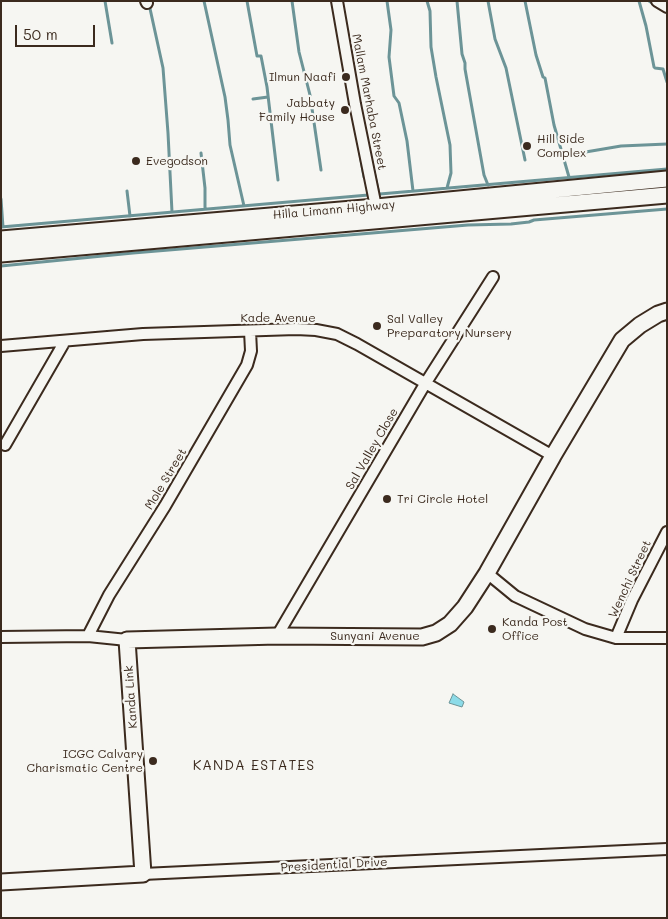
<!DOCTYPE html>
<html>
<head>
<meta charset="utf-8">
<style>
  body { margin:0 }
  #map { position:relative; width:668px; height:919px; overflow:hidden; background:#f6f6f2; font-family:Mali,sans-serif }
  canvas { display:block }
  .frame { position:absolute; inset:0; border:2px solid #3b2a1e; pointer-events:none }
  .scale { position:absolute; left:15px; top:25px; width:80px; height:22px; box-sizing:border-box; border:2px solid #3b2a1e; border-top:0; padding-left:6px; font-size:15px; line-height:18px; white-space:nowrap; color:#3b2a1e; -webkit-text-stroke:4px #f6f6f2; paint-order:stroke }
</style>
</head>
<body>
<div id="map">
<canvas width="668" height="919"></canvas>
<div class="frame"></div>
<div class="scale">50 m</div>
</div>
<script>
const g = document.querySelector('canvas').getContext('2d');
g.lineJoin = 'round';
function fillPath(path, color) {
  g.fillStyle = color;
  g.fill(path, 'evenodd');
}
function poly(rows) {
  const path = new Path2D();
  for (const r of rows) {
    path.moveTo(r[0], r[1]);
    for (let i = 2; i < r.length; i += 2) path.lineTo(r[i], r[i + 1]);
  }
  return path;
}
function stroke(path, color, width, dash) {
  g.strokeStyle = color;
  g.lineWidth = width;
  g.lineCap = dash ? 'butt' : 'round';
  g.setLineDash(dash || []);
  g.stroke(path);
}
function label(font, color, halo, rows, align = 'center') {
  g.font = font + ' Mali,sans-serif';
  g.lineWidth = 4.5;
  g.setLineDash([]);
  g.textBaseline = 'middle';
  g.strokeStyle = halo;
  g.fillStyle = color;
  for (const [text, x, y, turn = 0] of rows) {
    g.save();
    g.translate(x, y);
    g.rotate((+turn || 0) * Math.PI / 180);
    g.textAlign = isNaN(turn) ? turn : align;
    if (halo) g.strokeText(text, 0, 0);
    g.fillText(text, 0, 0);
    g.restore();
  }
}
const water = poly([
  [453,694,464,702,462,707,449,703,453,694]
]);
const stream = poly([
  [105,1,112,43],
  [204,1,225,97,228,120,230,145,244,206],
  [247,1,257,56,261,56,267,87,278,180],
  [292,1,299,52,310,95,321,170],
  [387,1,391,30,389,57,394,96,399,103,407,141,413,191],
  [427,1,430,11,431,47,436,77,450,145,451,173,447,188],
  [457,1,462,54,465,63,465,69,484,175,488,185],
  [488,1,495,39,506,68,525,160],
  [525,1,536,55,543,77,545,78,554,125,569,177],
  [639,1,646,26,654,67,655,68,663,69,667,82],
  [649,1,655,5],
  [342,2,350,50],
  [149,4,163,68,168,133,172,212],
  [253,99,268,97],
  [359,148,364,177],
  [369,149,379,194],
  [201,153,205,188,205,209],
  [562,156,621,146,667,144],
  [127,191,130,216],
  [1,199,3,227],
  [1,227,667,169],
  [1,266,133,253,468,225,511,224,529,222,534,220,667,209]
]);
const street = poly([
  [146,1,147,3],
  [337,1,355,104,376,207],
  [657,1,667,7],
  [1,346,143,334,296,329,316,330,337,334,357,344,553,456],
  [5,445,65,341],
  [487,573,515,596,585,629,616,638,667,638],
  [88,636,109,595,165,506,247,365,251,351,250,331],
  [277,636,425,384,493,277],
  [1,637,88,636,127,640],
  [616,638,632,600,667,532],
  [143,874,667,849]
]);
const secondary = poly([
  [1,239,376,207,667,179],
  [1,254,667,195],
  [1,882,143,874,127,640,277,636,422,637,436,633,450,624,465,607,487,573,553,456,622,340,640,325,658,314,667,311]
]);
const markers = [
  [346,77,5,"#3b2a1e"],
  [345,110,5,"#3b2a1e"],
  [527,146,5,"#3b2a1e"],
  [136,161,5,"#3b2a1e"],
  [377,326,5,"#3b2a1e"],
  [387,499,5,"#3b2a1e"],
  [492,629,5,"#3b2a1e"],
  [153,761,5,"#3b2a1e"]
];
const poiNames = [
  ["Ilmun Naafi",336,77,"right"],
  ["Jabbaty",335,103,"right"],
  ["Family House",335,117,"right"],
  ["Hill Side",537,139],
  ["Complex",537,153],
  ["Evegodson",146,161],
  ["Sal Valley",387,319],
  ["Preparatory Nursery",387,333],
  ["Tri Circle Hotel",397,499],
  ["Kanda Post",502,622],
  ["Office",502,636],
  ["ICGC Calvary",143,754,"right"],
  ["Charismatic Centre",143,768,"right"]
];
const streetNames = [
  ["Mallam Marhaba Street",369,102,79],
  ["Hilla Limann Highway",334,210,-5],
  ["Kade Avenue",278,318],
  ["Sal Valley Close",372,449,-60],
  ["Mole Street",166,479,-59],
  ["Wenchi Street",630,579,-65],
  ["Sunyani Avenue",375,636],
  ["Kanda Link",131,697,-94],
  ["Presidential Drive",334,865,-3]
];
const neighbourhoodNames = [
  ["KANDA ESTATES",254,766]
];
fillPath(water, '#8cdbe8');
stroke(water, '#6c9497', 1);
stroke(stream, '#6c9497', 3);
stroke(street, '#3b2a1e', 14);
stroke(secondary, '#3b2a1e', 19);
stroke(street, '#f6f6f2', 10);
stroke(secondary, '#f6f6f2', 15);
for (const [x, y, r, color] of markers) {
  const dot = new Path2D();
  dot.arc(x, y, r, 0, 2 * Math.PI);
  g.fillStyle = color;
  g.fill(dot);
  stroke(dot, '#f6f6f2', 2);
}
label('12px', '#3b2a1e', '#f6f6f2', poiNames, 'left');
label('12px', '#3b2a1e', '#f6f6f2', streetNames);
g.letterSpacing = '1px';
label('14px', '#3b2a1e', '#f6f6f2', neighbourhoodNames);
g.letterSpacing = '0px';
</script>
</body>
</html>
